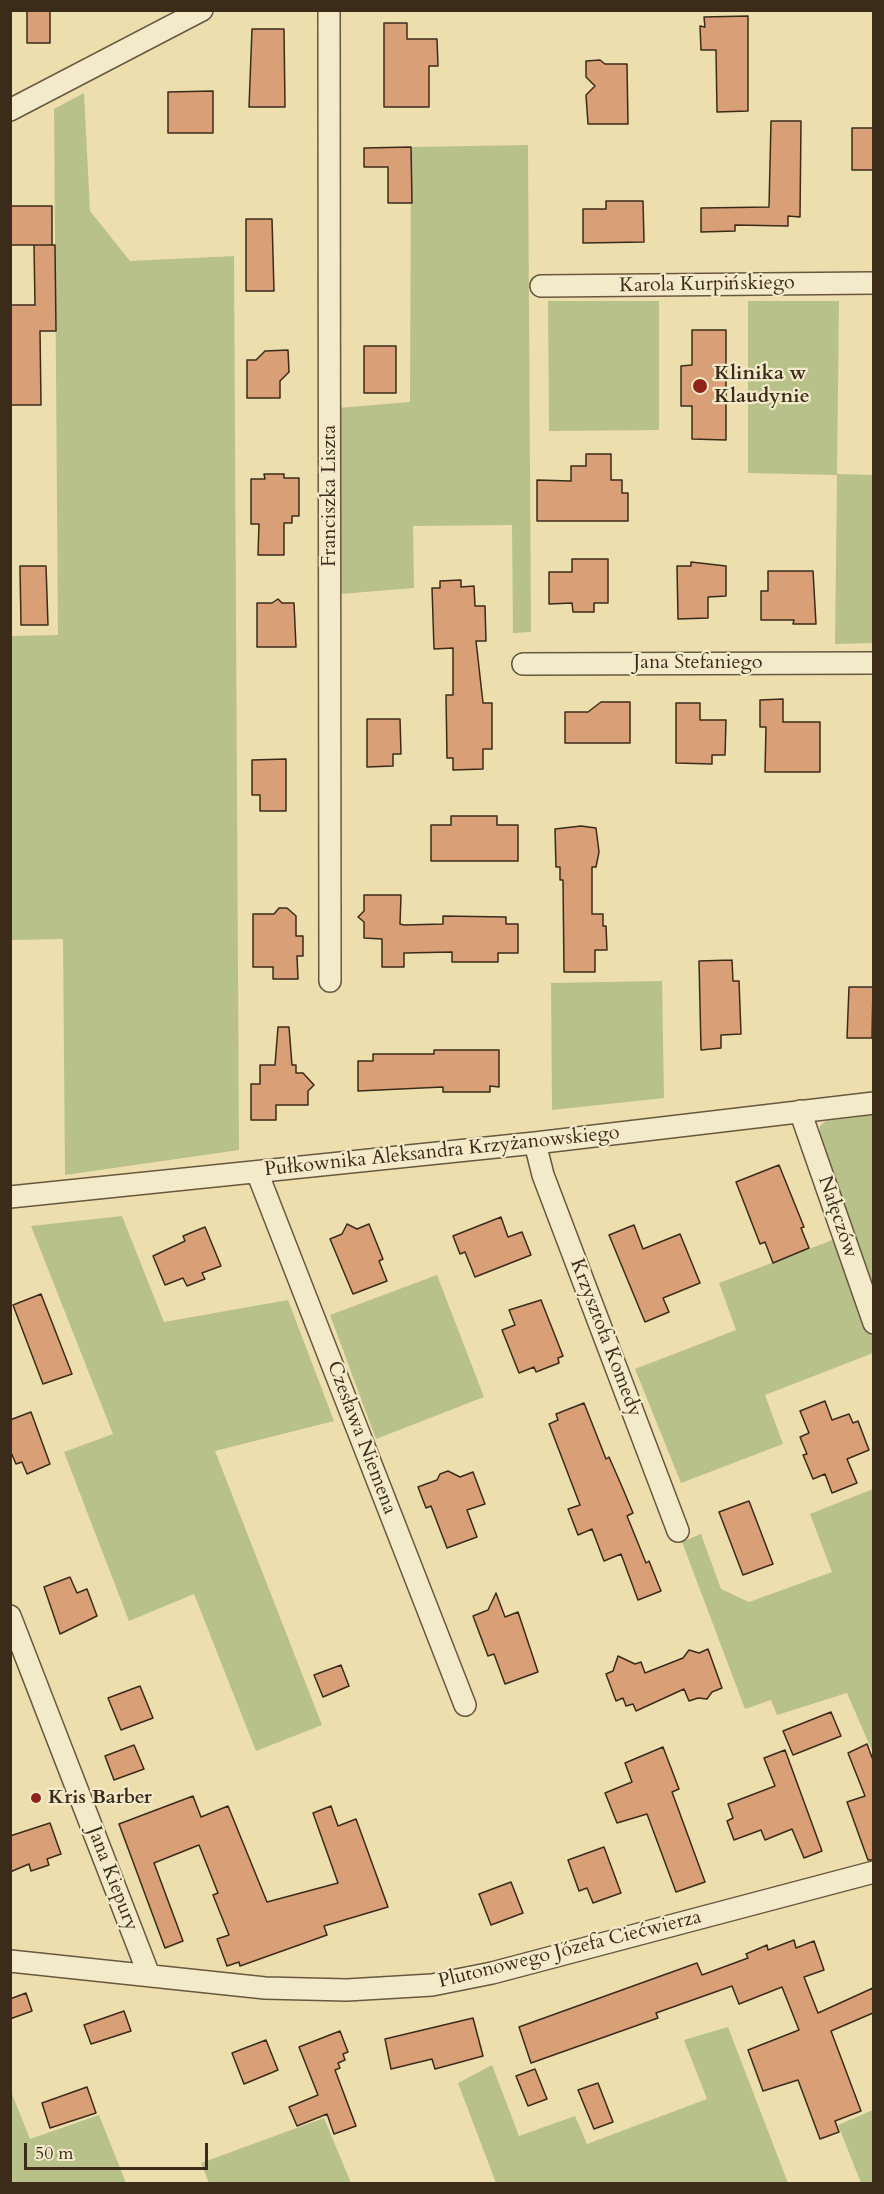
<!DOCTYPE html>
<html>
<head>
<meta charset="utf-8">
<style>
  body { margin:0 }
  #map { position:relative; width:884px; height:2194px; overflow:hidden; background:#eddeae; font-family:Cardo,serif }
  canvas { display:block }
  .frame { position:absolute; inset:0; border:12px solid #3b2c1a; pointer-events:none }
  .scale { position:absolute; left:24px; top:2143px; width:184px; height:27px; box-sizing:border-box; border:3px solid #3b2c1a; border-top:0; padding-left:8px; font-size:18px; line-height:21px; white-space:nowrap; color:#3b2c1a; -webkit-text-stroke:4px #f3eaca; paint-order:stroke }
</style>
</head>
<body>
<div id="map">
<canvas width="884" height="2194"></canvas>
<div class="frame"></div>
<div class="scale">50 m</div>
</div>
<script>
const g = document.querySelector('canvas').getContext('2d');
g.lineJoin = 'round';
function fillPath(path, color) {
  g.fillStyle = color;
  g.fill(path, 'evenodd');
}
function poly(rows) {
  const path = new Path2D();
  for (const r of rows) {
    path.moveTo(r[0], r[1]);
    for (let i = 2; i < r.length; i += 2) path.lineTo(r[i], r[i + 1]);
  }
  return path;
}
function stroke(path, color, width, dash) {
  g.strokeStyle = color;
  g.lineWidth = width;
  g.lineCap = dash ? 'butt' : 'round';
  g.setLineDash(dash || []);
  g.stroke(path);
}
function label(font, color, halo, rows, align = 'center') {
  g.font = font + ' Cardo,serif';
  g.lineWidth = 4.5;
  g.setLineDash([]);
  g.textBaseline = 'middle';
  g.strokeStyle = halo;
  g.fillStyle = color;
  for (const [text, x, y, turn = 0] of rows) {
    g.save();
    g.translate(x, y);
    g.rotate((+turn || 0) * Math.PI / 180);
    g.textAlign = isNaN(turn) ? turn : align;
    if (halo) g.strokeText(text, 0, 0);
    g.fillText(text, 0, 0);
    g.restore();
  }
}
const green = poly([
  [84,93,90,211,130,261,234,256,239,1150,65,1175,63,939,11,940,10,636,58,635,54,109],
  [528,145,531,632,513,633,512,525,413,526,414,588,340,594,338,408,410,402,411,147],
  [548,301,659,301,659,430,549,431],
  [748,301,839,301,837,474,873,475,873,643,835,644,837,475,748,473],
  [662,981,664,1098,552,1110,551,983],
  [873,1115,873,1302,819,1137,820,1126,826,1121],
  [122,1216,164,1322,288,1300,334,1421,215,1451,322,1725,256,1751,194,1594,129,1621,64,1452,113,1434,31,1226],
  [835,1239,873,1339,873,1353,765,1395,783,1444,681,1483,635,1369,736,1330,719,1283],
  [437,1275,484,1397,376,1439,330,1315],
  [873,1489,873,1753,847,1693,777,1715,771,1700,745,1709,682,1542,701,1534,721,1589,749,1602,832,1572,810,1514],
  [728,2027,788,2183,496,2183,458,2083,492,2065,519,2136,575,2116,587,2144,707,2099,684,2040],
  [10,2089,30,2139,99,2115,126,2183,11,2183],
  [873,2110,873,2183,861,2183,838,2125],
  [324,2118,351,2183,209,2183,201,2163]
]);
const building = poly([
  [27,10,50,10,50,43,27,43,27,10],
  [748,16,748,111,717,112,716,50,701,50,700,26,705,27,704,17,748,16],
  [384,23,407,23,407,39,437,39,438,66,429,66,429,107,384,107,384,23],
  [252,29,284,29,285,107,249,107,252,29],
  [600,60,605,64,627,64,628,124,588,124,586,95,595,86,586,77,586,61,600,60],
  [213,91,213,133,168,133,168,92,213,91],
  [771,121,801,121,800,217,788,216,788,226,735,225,735,231,701,232,701,208,769,207,771,121],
  [852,128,873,128,873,170,852,170,852,128],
  [411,147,412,203,388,203,388,167,364,167,364,148,411,147],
  [606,201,643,201,644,242,583,243,583,209,606,209,606,201],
  [10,206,52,206,52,245,10,245,10,206],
  [246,219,272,219,274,291,246,291,246,219],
  [34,245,55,245,56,331,40,331,41,405,10,405,10,305,35,305,34,245],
  [692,330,726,330,726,440,692,439,692,406,681,406,681,366,692,365,692,330],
  [364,346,396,346,396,393,364,393,364,346],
  [288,350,289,372,280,381,280,398,247,398,247,360,256,360,265,351,288,350],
  [586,454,611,454,611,480,622,480,622,493,628,493,628,521,537,521,537,480,571,481,571,466,586,466,586,454],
  [264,474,284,474,284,478,299,478,299,516,292,516,292,523,284,523,284,555,258,555,259,524,251,524,251,479,265,479,264,474],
  [572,559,608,559,608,603,594,603,594,612,573,612,572,603,549,604,549,572,572,572,572,559],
  [691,562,726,566,726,596,708,597,708,618,678,619,677,566,691,566,691,562],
  [20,566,46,566,48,625,21,625,20,566],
  [768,571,813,571,816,624,793,624,794,620,761,620,761,591,768,591,768,571],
  [461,580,461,587,474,586,475,606,485,606,486,641,476,641,483,703,492,703,492,749,483,749,483,769,453,770,453,758,447,758,446,695,453,695,453,648,434,649,432,588,440,588,440,581,461,580],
  [278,599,282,603,294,603,296,647,257,647,257,603,272,603,278,599],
  [783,699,783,722,820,722,820,772,765,772,766,727,760,727,760,700,783,699],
  [601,702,630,702,630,743,565,743,565,712,588,712,601,702],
  [676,703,700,703,700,720,726,720,725,755,712,755,712,764,676,763,676,703],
  [367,719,400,719,401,754,393,754,393,766,367,767,367,719],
  [286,759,286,811,260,811,260,795,252,795,252,760,286,759],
  [451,816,497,816,497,825,518,825,518,861,431,861,431,825,451,825,451,816],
  [581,826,596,828,599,852,596,867,592,867,592,914,603,914,603,926,606,926,607,950,595,950,595,972,564,972,563,880,560,880,560,867,556,867,555,829,581,826],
  [364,895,401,895,400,924,404,925,443,924,443,916,506,917,506,924,518,924,518,953,498,953,498,962,452,962,452,952,404,953,404,967,382,967,382,939,364,938,364,922,358,917,364,911,364,895],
  [279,908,287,908,296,916,296,936,303,936,303,956,297,956,298,979,273,979,273,967,253,967,253,914,274,914,279,908],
  [732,960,733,981,739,981,741,1034,721,1035,721,1048,701,1050,699,961,732,960],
  [849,987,873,987,872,1038,847,1038,849,987],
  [278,1027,289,1027,292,1065,296,1065,296,1073,303,1073,314,1085,308,1091,308,1105,276,1105,276,1120,251,1120,251,1084,260,1084,260,1065,275,1065,278,1027],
  [434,1050,499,1050,499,1087,490,1086,490,1092,443,1092,443,1087,358,1091,358,1061,373,1061,373,1054,434,1054,434,1050],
  [779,1165,804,1227,801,1228,809,1248,773,1263,765,1242,760,1244,736,1182,779,1165],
  [501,1217,508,1237,522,1232,531,1255,475,1277,465,1252,460,1254,453,1236,501,1217],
  [347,1224,357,1229,369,1224,383,1259,379,1261,387,1281,353,1294,330,1239,342,1234,347,1224],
  [634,1225,643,1249,680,1234,700,1283,663,1298,669,1312,645,1322,609,1235,634,1225],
  [205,1227,221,1266,202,1273,205,1279,187,1286,183,1278,165,1285,153,1256,185,1241,183,1236,205,1227],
  [41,1294,72,1374,43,1384,13,1305,41,1294],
  [541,1300,563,1356,558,1358,559,1363,536,1372,534,1367,519,1373,502,1330,515,1325,509,1310,541,1300],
  [825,1401,832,1420,849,1414,853,1423,858,1421,869,1450,847,1459,857,1483,832,1493,825,1474,813,1479,803,1455,807,1454,800,1437,809,1433,800,1411,825,1401],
  [584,1403,606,1459,609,1457,623,1489,633,1513,627,1516,646,1563,649,1561,661,1591,638,1600,621,1554,604,1561,592,1529,578,1535,568,1509,580,1505,549,1424,558,1420,556,1414,584,1403],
  [31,1412,50,1464,27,1474,22,1462,16,1464,10,1450,10,1420,31,1412],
  [448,1471,460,1477,473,1472,485,1504,467,1510,477,1537,447,1548,431,1506,426,1508,418,1487,437,1480,440,1474,448,1471],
  [749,1501,773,1564,743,1575,719,1512,749,1501],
  [70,1577,77,1593,87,1589,97,1616,60,1634,44,1587,70,1577],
  [496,1593,505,1617,518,1612,538,1672,505,1684,494,1654,488,1656,473,1616,488,1610,496,1593],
  [708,1649,722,1688,712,1692,707,1699,698,1698,689,1701,684,1689,636,1711,633,1704,626,1706,623,1698,616,1701,606,1674,613,1671,618,1656,635,1664,641,1662,645,1673,683,1658,689,1650,699,1653,708,1649],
  [341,1665,349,1686,323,1697,314,1675,341,1665],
  [140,1686,153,1718,121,1730,108,1698,140,1686],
  [831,1712,841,1736,793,1755,783,1731,831,1712],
  [867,1744,873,1760,873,1860,868,1860,847,1802,865,1796,848,1753,867,1744],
  [134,1745,144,1769,114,1780,105,1756,134,1745],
  [663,1747,679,1789,672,1792,705,1882,676,1892,647,1814,617,1823,605,1793,632,1782,625,1763,663,1747],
  [785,1750,822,1851,804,1858,792,1829,765,1840,761,1830,734,1840,727,1821,733,1818,728,1804,775,1786,764,1758,785,1750],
  [193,1796,201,1817,228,1806,267,1902,338,1883,313,1813,331,1806,338,1826,356,1819,388,1907,324,1926,327,1935,240,1966,239,1962,227,1966,217,1939,229,1935,213,1895,218,1893,199,1845,154,1863,183,1941,165,1948,119,1824,193,1796],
  [50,1823,61,1854,47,1859,49,1865,31,1871,29,1864,10,1872,10,1836,50,1823],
  [604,1847,621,1893,593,1903,587,1888,579,1891,568,1860,604,1847],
  [511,1882,523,1913,491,1925,479,1894,511,1882],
  [794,1940,796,1948,814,1941,824,1970,804,1977,818,2013,873,1988,873,2013,831,2031,861,2111,835,2121,839,2132,820,2139,798,2080,763,2091,748,2050,799,2030,782,1987,739,2004,732,1986,656,2013,658,2018,531,2063,519,2027,697,1963,702,1975,748,1958,746,1954,767,1945,768,1950,794,1940],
  [26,1993,32,2011,10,2019,10,1999,26,1993],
  [124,2011,131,2031,91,2044,84,2025,124,2011],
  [473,2018,483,2056,435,2069,432,2059,391,2069,385,2039,473,2018],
  [340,2031,348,2052,343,2054,345,2060,338,2063,340,2068,335,2070,356,2126,334,2134,327,2114,297,2126,289,2107,318,2095,299,2047,340,2031],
  [266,2040,278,2070,244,2084,232,2053,266,2040],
  [535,2069,547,2099,528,2106,516,2076,535,2069],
  [598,2083,613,2122,594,2129,578,2090,598,2083],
  [87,2087,96,2113,50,2128,42,2103,87,2087]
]);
const minor = poly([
  [329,10,330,981],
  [10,110,202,10],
  [541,286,874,283],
  [523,664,874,663],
  [800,1111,874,1323],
  [535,1143,543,1175,678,1531],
  [257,1172,465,1705],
  [10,1197,535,1143,874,1103],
  [10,1616,149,1975],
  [10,1961,265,1988,347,1990,432,1985,492,1973,874,1872]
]);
const markers = [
  [700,386,8,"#8f2418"],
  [36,1798,6,"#8f2418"]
];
const streetNames = [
  ["Karola Kurpińskiego",707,285,-1],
  ["Franciszka Liszta",330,496,-90],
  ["Jana Stefaniego",698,663],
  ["Pułkownika Aleksandra Krzyżanowskiego",442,1152,-6],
  ["Nałęczów",837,1217,71],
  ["Krzysztofa Komedy",605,1338,69],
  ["Czesława Niemena",361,1438,69],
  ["Jana Kiepury",112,1879,69],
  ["Plutonowego Józefa Ciećwierza",570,1950,-14]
];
const poiNames = [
  ["Klinika w",714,374],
  ["Klaudynie",714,397],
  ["Kris Barber",48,1798]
];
fillPath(green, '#b8c18a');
fillPath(building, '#d99f77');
stroke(building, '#3b2c1a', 1.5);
stroke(minor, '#68583f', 24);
stroke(minor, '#f3eaca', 21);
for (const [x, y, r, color] of markers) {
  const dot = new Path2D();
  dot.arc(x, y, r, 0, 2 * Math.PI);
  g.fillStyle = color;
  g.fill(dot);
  stroke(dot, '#f3eaca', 2);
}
label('20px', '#3b2c1a', '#f3eaca', streetNames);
label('bold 20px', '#3b2c1a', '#f3eaca', poiNames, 'left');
</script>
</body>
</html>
